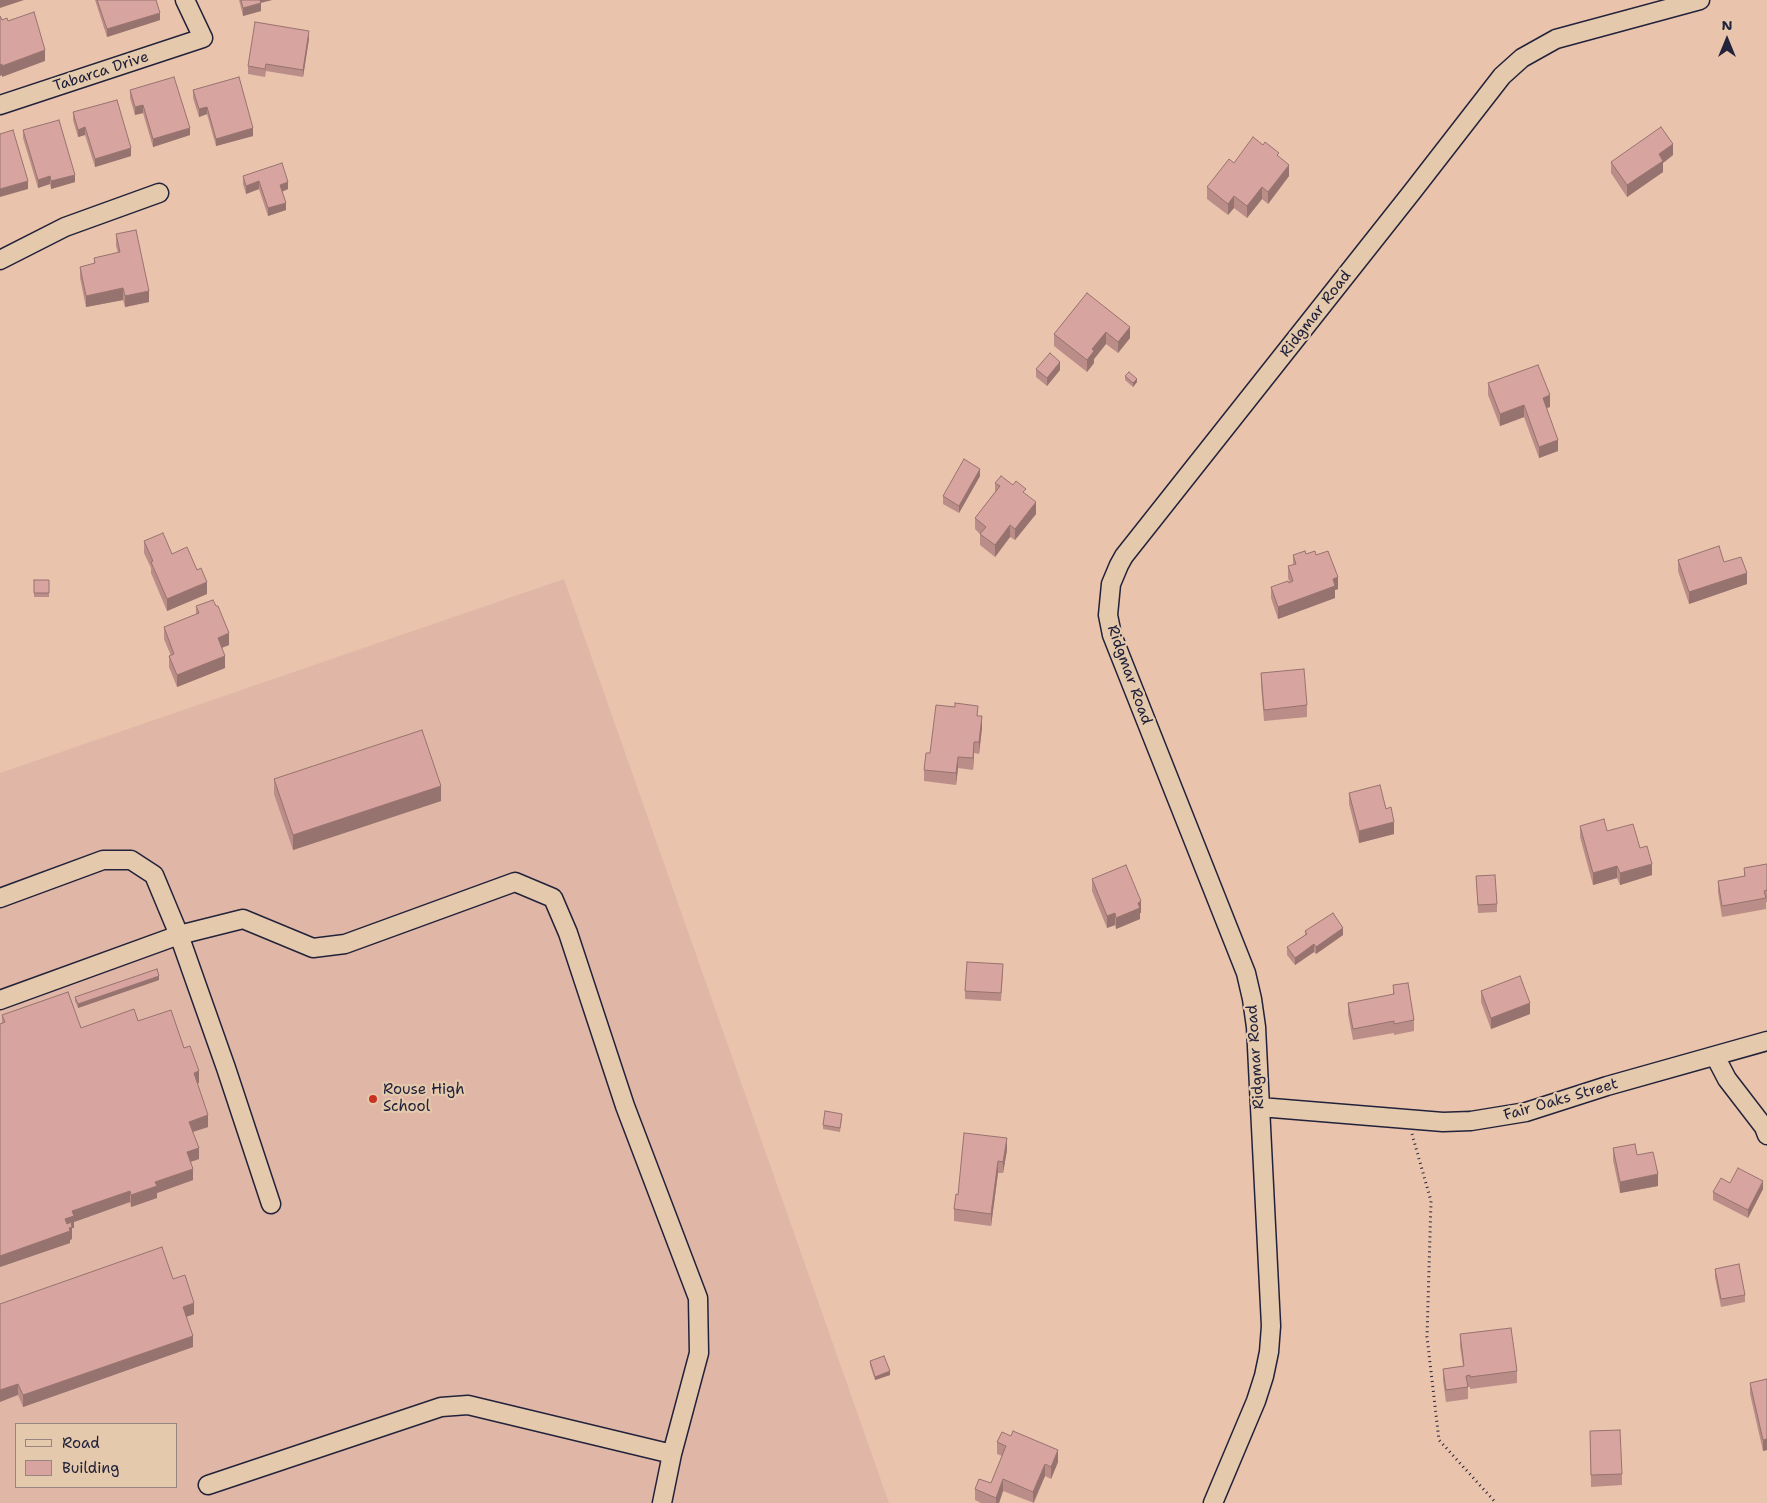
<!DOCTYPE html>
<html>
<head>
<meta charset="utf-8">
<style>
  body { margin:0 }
  #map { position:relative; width:1767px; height:1503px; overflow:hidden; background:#e9c3ac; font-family:"Shantell Sans",sans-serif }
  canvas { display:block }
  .legend { position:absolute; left:15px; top:1423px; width:162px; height:65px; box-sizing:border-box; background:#e5c9ac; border:1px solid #97867f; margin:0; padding:6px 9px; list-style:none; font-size:15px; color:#22223b }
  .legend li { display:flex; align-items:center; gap:10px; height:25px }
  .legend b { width:25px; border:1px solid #97867f }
  .north { position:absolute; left:1702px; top:15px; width:50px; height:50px; -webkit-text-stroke:4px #e5c9ac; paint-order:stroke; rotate:0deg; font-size:14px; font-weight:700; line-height:20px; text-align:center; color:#22223b }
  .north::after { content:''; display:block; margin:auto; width:18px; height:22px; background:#22223b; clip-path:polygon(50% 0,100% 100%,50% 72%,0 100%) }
</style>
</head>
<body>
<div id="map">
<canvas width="1767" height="1503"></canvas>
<ul class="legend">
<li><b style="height:6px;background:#e5c9ac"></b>Road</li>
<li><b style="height:14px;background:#d8a49f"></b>Building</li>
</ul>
<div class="north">N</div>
</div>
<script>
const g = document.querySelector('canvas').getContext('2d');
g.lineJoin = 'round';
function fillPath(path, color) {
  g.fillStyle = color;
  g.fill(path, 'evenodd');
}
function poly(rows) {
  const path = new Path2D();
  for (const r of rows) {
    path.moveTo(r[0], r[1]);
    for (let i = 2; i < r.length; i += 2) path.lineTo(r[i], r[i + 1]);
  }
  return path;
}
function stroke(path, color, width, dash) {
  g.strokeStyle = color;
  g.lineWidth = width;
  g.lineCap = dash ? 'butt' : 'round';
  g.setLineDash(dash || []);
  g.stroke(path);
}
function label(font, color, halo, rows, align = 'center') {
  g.font = font + ' "Shantell Sans",sans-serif';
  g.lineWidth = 4.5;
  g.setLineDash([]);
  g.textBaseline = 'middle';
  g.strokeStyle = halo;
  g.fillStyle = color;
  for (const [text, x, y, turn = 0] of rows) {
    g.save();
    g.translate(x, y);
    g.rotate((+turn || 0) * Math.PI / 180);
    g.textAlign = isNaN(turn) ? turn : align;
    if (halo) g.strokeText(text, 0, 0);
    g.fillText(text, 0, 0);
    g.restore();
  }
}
const built = poly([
  [564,579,889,1503,0,1503,0,773],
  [16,1424,176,1424,176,1487,16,1487]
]);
const path = poly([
  [1412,1134,1431,1201,1427,1337,1439,1440,1496,1503]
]);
const minor = poly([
  [0,105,203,38,185,0],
  [0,260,65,227,159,193],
  [0,898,103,860,131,860,154,875,179,935,243,919,313,948,345,944,515,882,553,898,568,933,625,1106,698,1298,699,1353,672,1454,662,1503],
  [0,1000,179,935,226,1068,271,1204],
  [1715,1056,1727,1079,1764,1127,1767,1135],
  [1260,1107,1443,1122,1471,1121,1526,1112,1607,1086,1767,1041],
  [208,1485,441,1407,468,1405,672,1454],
  [1213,1503,1256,1401,1264,1376,1269,1352,1271,1326,1256,1027,1252,999,1246,973,1112,635,1108,615,1111,584,1119,565,1124,556,1412,192,1502,76,1522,58,1556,39,1700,0]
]);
const wall = poly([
  [95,0,156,0,160,20,107,37],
  [239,0,272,0,261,3,261,11,243,16],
  [309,39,303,77,266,71,265,77,248,74,248,66],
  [130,90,190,135,153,147,143,113,135,115,130,98],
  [193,90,253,136,216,146,207,114,199,117,193,98],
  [73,112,131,156,95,167,85,135,78,137,73,120],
  [23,130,75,182,51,189,50,184,38,188,23,138],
  [1673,155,1663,163,1663,172,1627,197,1611,173,1611,162],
  [1279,157,1289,176,1268,204,1262,199,1247,218,1234,208,1228,215,1207,199,1207,187,1234,163],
  [243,176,288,189,282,192,286,210,268,216,259,189,246,194,243,184],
  [116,234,149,302,125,307,123,300,86,307,80,278,80,267,94,264,94,258,118,253,116,246],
  [1087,293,1130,338,1118,353,1106,344,1094,359,1094,363,1087,372,1054,346,1054,334],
  [1036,369,1060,370,1047,386,1036,377],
  [1125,376,1137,382,1133,387,1125,380],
  [1488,383,1550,407,1547,408,1558,451,1539,458,1524,417,1500,426,1488,395],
  [980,476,959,513,943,504,943,496],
  [995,483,1026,494,1036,514,1015,540,1010,537,995,557,980,545,980,534,975,529,975,518,995,492],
  [144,541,172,554,207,594,167,611,151,573,151,568,144,553],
  [1306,554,1316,555,1338,589,1335,590,1335,598,1278,619,1271,598,1271,587,1290,583,1288,578,1288,566,1293,565,1293,555],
  [1678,560,1724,562,1747,584,1689,604,1678,571],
  [34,580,49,580,49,597,34,597],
  [196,606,229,645,222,648,225,668,177,687,169,667,169,656,171,656,164,639,164,627,196,615],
  [1261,673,1307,705,1307,717,1264,721,1261,685],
  [978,716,982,728,979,754,974,753,973,770,958,768,956,785,924,781,924,770,930,753],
  [274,779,441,801,293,850,274,794],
  [1349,793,1386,809,1394,834,1359,843,1349,804],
  [1580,826,1607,831,1640,848,1652,875,1620,885,1617,878,1593,885,1580,837],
  [1767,864,1767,902,1766,902,1766,909,1722,917,1718,892,1718,881,1744,876,1744,868],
  [1476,876,1497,904,1497,912,1478,913],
  [1092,879,1141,913,1140,913,1140,919,1116,929,1115,925,1107,928,1092,891],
  [1305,931,1343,935,1316,954,1314,952,1295,965,1287,955,1287,947,1305,935],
  [1003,972,1001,1001,965,999,965,991],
  [159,980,78,1008,75,1001,75,997],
  [1393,985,1414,1020,1414,1031,1394,1035,1394,1033,1353,1040,1348,1014,1348,1003,1393,995],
  [1481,991,1530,1014,1491,1029,1481,1002],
  [2,1015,81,1028,138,1021,184,1048,199,1083,197,1083,208,1127,193,1132,199,1159,190,1162,193,1180,157,1193,157,1198,131,1207,130,1202,74,1222,74,1228,72,1228,72,1239,70,1240,70,1243,0,1267,0,1024,2,1023],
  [842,1118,840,1132,823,1129,823,1125],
  [1613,1148,1658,1186,1620,1193,1613,1160],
  [1007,1150,1003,1173,998,1173,991,1226,954,1221,954,1209],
  [1730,1183,1763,1189,1748,1218,1713,1200,1713,1192],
  [1715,1269,1745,1295,1745,1302,1721,1307,1715,1277],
  [173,1279,194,1314,186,1317,193,1347,23,1407,18,1395,0,1304],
  [1460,1334,1517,1371,1517,1383,1470,1389,1470,1387,1468,1387,1468,1399,1446,1402,1443,1380,1443,1369,1463,1366,1460,1346],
  [870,1361,890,1375,875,1380,870,1365],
  [1767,1379,1767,1450,1763,1451,1750,1394,1750,1383],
  [1590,1431,1622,1474,1622,1485,1591,1487],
  [997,1442,1058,1462,1051,1479,1045,1476,1034,1503,1003,1491,999,1503,981,1503,975,1500,975,1489,991,1483,1002,1456,997,1454]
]);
const shadedWall = poly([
  [0,0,24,0,0,8],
  [259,0,272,0,259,3],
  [261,3,261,11,243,16,243,8],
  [160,13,160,20,107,37,107,29],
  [309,31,309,39,303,77,303,70],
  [45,50,45,61,2,77,2,66],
  [2,64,2,75,0,76,0,65],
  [143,105,143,113,135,115,135,107],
  [207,107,207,114,199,117,199,109],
  [85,127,85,135,78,137,78,130],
  [190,128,190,135,153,147,153,139],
  [253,128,253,136,216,146,216,139],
  [1673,144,1673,155,1663,163,1663,172,1627,197,1627,185,1659,154],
  [131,148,131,156,95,167,95,159],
  [1289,165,1289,176,1268,204,1268,192],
  [75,175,75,182,51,189,51,181],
  [50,176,50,184,38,188,38,180],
  [28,181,28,189,0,197,0,189],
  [259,181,259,189,246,194,246,186],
  [288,182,288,189,280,192,280,185],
  [1262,187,1262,199,1247,218,1247,206],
  [1234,196,1234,208,1228,215,1228,204],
  [286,203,286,210,268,216,268,208],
  [123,288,123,300,86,307,86,296],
  [149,291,149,302,125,307,125,296],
  [1130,327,1130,338,1118,353,1118,342],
  [1106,332,1106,344,1094,359,1094,363,1087,372,1087,360,1092,349],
  [1060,362,1060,370,1047,386,1047,378],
  [1137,379,1137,382,1133,387,1133,383],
  [1550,395,1550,407,1543,409,1543,398],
  [1524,405,1524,417,1500,426,1500,414],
  [1558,440,1558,451,1539,458,1539,447],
  [980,469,980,476,959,513,959,506],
  [1036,502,1036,514,1015,540,1015,529],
  [1010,525,1010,537,995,557,995,545],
  [1747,573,1747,584,1689,604,1689,592],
  [1338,577,1338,589,1335,590,1335,598,1278,619,1278,607,1333,579],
  [207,582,207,594,167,611,167,599],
  [229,633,229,645,218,649,218,638],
  [225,656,225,668,177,687,177,675],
  [982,716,982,728,979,754,979,742],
  [974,742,974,753,973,770,973,758],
  [958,757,958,768,956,785,956,773],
  [441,786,441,801,293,850,293,835],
  [1394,822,1394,834,1359,843,1359,831],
  [1652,864,1652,875,1620,885,1620,873],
  [1617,866,1617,878,1593,885,1593,873],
  [1141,901,1141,913,1140,913,1140,919,1116,929,1116,918],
  [1115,913,1115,925,1107,928,1107,916],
  [1343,928,1343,935,1316,954,1316,947],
  [1314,944,1314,952,1295,965,1295,958],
  [159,976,159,980,78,1008,78,1004],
  [1530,1003,1530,1014,1491,1029,1491,1018],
  [199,1071,199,1083,194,1085,194,1073],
  [208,1115,208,1127,189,1133,189,1122],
  [1007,1138,1007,1150,1003,1173,1003,1162],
  [199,1148,199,1159,187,1163,187,1152],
  [998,1161,998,1173,991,1226,991,1214],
  [193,1169,193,1180,157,1193,157,1198,131,1207,131,1195,155,1182],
  [1658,1174,1658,1186,1620,1193,1620,1182],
  [1763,1181,1763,1189,1748,1218,1748,1210],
  [130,1191,130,1202,74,1222,74,1228,72,1228,72,1239,70,1240,70,1243,0,1267,0,1256,65,1219,72,1211],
  [194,1303,194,1314,183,1318,183,1307],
  [193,1336,193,1347,23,1407,23,1395],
  [890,1371,890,1375,875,1380,875,1377],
  [18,1384,18,1395,0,1402,0,1390],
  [1767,1439,1767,1450,1763,1451,1763,1440],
  [1058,1450,1058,1462,1051,1479,1051,1467],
  [1045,1464,1045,1476,1033,1503,1033,1492],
  [1003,1479,1003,1491,999,1503,996,1503,996,1498]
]);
const building = poly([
  [97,0,156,0,160,13,107,29,97,0],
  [241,0,260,0,261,3,243,8,241,0],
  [34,12,45,50,2,66,2,64,0,65,0,16,2,20,7,18,8,21,34,12],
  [255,22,309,31,303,70,266,64,265,69,248,66,255,22],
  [174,77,190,128,153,139,143,105,135,107,130,90,174,77],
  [239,77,253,128,216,139,207,107,199,109,193,90,239,77],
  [117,100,131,148,95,159,85,127,78,130,73,112,117,100],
  [59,120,75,175,51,181,50,176,38,180,23,130,59,120],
  [1661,127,1673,144,1659,154,1663,161,1627,185,1611,162,1661,127],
  [13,130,28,181,0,189,0,134,13,130],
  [1253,137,1263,145,1265,142,1279,153,1277,155,1289,165,1268,192,1262,187,1247,206,1234,196,1228,204,1207,187,1229,159,1234,163,1253,137],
  [282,163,288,182,280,185,286,203,268,208,259,181,246,186,243,176,282,163],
  [136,230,149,291,125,296,123,288,86,296,80,267,95,263,94,258,120,252,116,234,136,230],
  [1087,293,1130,327,1118,342,1106,332,1092,349,1094,351,1087,360,1054,334,1087,293],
  [1050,353,1060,362,1047,378,1036,369,1050,353],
  [1538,365,1550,395,1543,398,1558,440,1539,447,1524,405,1500,414,1488,383,1538,365],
  [1129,372,1137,379,1133,383,1125,376,1129,372],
  [964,459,980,469,959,506,943,496,964,459],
  [1001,476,1013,485,1016,481,1026,489,1023,492,1036,502,1015,529,1010,525,995,545,980,534,986,527,975,518,1000,486,995,483,1001,476],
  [163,533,172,554,187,547,197,570,201,568,207,582,167,599,151,562,153,561,144,541,163,533],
  [1719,546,1724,562,1741,557,1747,573,1689,592,1678,560,1719,546],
  [1305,551,1306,554,1315,551,1316,555,1328,551,1338,577,1333,579,1335,586,1278,607,1271,587,1288,581,1289,583,1293,581,1288,566,1296,564,1293,555,1305,551],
  [34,580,49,580,49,593,34,593,34,580],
  [213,600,216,606,218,606,229,633,218,638,225,656,177,675,169,656,174,654,164,627,199,613,196,606,213,600],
  [1304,669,1307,705,1264,710,1261,673,1304,669],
  [955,703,978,706,977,716,982,716,979,742,974,742,973,758,958,757,956,773,924,770,926,753,930,753,936,705,955,707,955,703],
  [422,730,441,786,293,835,274,779,422,730],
  [1380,785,1386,809,1391,807,1394,822,1359,831,1349,793,1380,785],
  [1604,819,1607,831,1633,824,1640,848,1647,846,1652,864,1620,873,1617,866,1593,873,1580,826,1604,819],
  [1767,864,1767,890,1764,891,1766,898,1722,906,1718,881,1745,876,1744,868,1767,864],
  [1126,865,1141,901,1138,903,1140,908,1116,918,1115,913,1107,916,1092,879,1126,865],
  [1495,875,1497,904,1478,905,1476,876,1495,875],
  [1333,913,1343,928,1316,947,1314,944,1295,958,1287,947,1307,934,1305,931,1333,913],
  [967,962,1003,964,1001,993,965,991,967,962],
  [157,969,159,976,78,1004,75,997,157,969],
  [1520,976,1530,1003,1491,1018,1481,991,1520,976],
  [1408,983,1414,1020,1394,1024,1394,1021,1353,1029,1348,1003,1394,994,1393,985,1408,983],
  [68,992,81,1028,134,1009,138,1021,171,1010,184,1048,190,1046,199,1071,194,1073,208,1115,189,1122,199,1148,187,1152,193,1169,155,1182,157,1186,131,1195,130,1191,72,1211,74,1216,65,1219,67,1224,71,1222,72,1227,69,1228,70,1231,0,1256,0,1024,5,1022,2,1015,68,992],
  [825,1111,842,1114,840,1128,823,1125,825,1111],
  [964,1133,1007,1138,1003,1162,998,1161,991,1214,954,1209,956,1194,958,1195,964,1133],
  [1635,1144,1637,1155,1653,1152,1658,1174,1620,1182,1613,1148,1635,1144],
  [1738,1168,1763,1181,1748,1210,1713,1192,1721,1178,1730,1183,1738,1168],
  [162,1247,173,1279,185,1275,194,1303,183,1307,193,1336,23,1395,18,1384,0,1390,0,1304,162,1247],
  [1739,1264,1745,1295,1721,1299,1715,1269,1739,1264],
  [1511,1328,1517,1371,1470,1377,1470,1375,1466,1376,1468,1387,1446,1390,1443,1369,1464,1366,1460,1334,1511,1328],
  [884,1356,890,1371,875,1377,870,1361,884,1356],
  [1767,1379,1767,1439,1763,1440,1750,1383,1767,1379],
  [1620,1430,1622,1474,1591,1475,1590,1431,1620,1430],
  [1013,1431,1058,1450,1051,1467,1045,1464,1033,1492,1003,1479,996,1498,975,1489,979,1479,991,1483,1006,1446,997,1442,1002,1432,1011,1436,1013,1431]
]);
const markers = [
  [373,1099,5,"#c8321e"]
];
const streetNames = [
  ["Tabarca Drive",101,72,-18],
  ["Ridgmar Road",1316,314,-52],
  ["Ridgmar Road",1129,675,70],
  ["Ridgmar Road",1256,1057,-94],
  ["Fair Oaks Street",1561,1100,-16]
];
const poiNames = [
  ["Rouse High",383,1090],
  ["School",383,1107]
];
fillPath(built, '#e0b7a6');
stroke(minor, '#22223b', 21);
stroke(path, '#22223b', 3, [1, 4]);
stroke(minor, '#e5c9ac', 18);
fillPath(wall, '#ba8d89');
fillPath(shadedWall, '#97736f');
fillPath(building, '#d8a49f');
stroke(building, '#97736f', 1);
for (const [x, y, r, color] of markers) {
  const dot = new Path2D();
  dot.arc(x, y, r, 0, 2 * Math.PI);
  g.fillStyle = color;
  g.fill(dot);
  stroke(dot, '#e5c9ac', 2);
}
label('15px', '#22223b', '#e5c9ac', streetNames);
label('15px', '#22223b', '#e5c9ac', poiNames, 'left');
</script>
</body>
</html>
